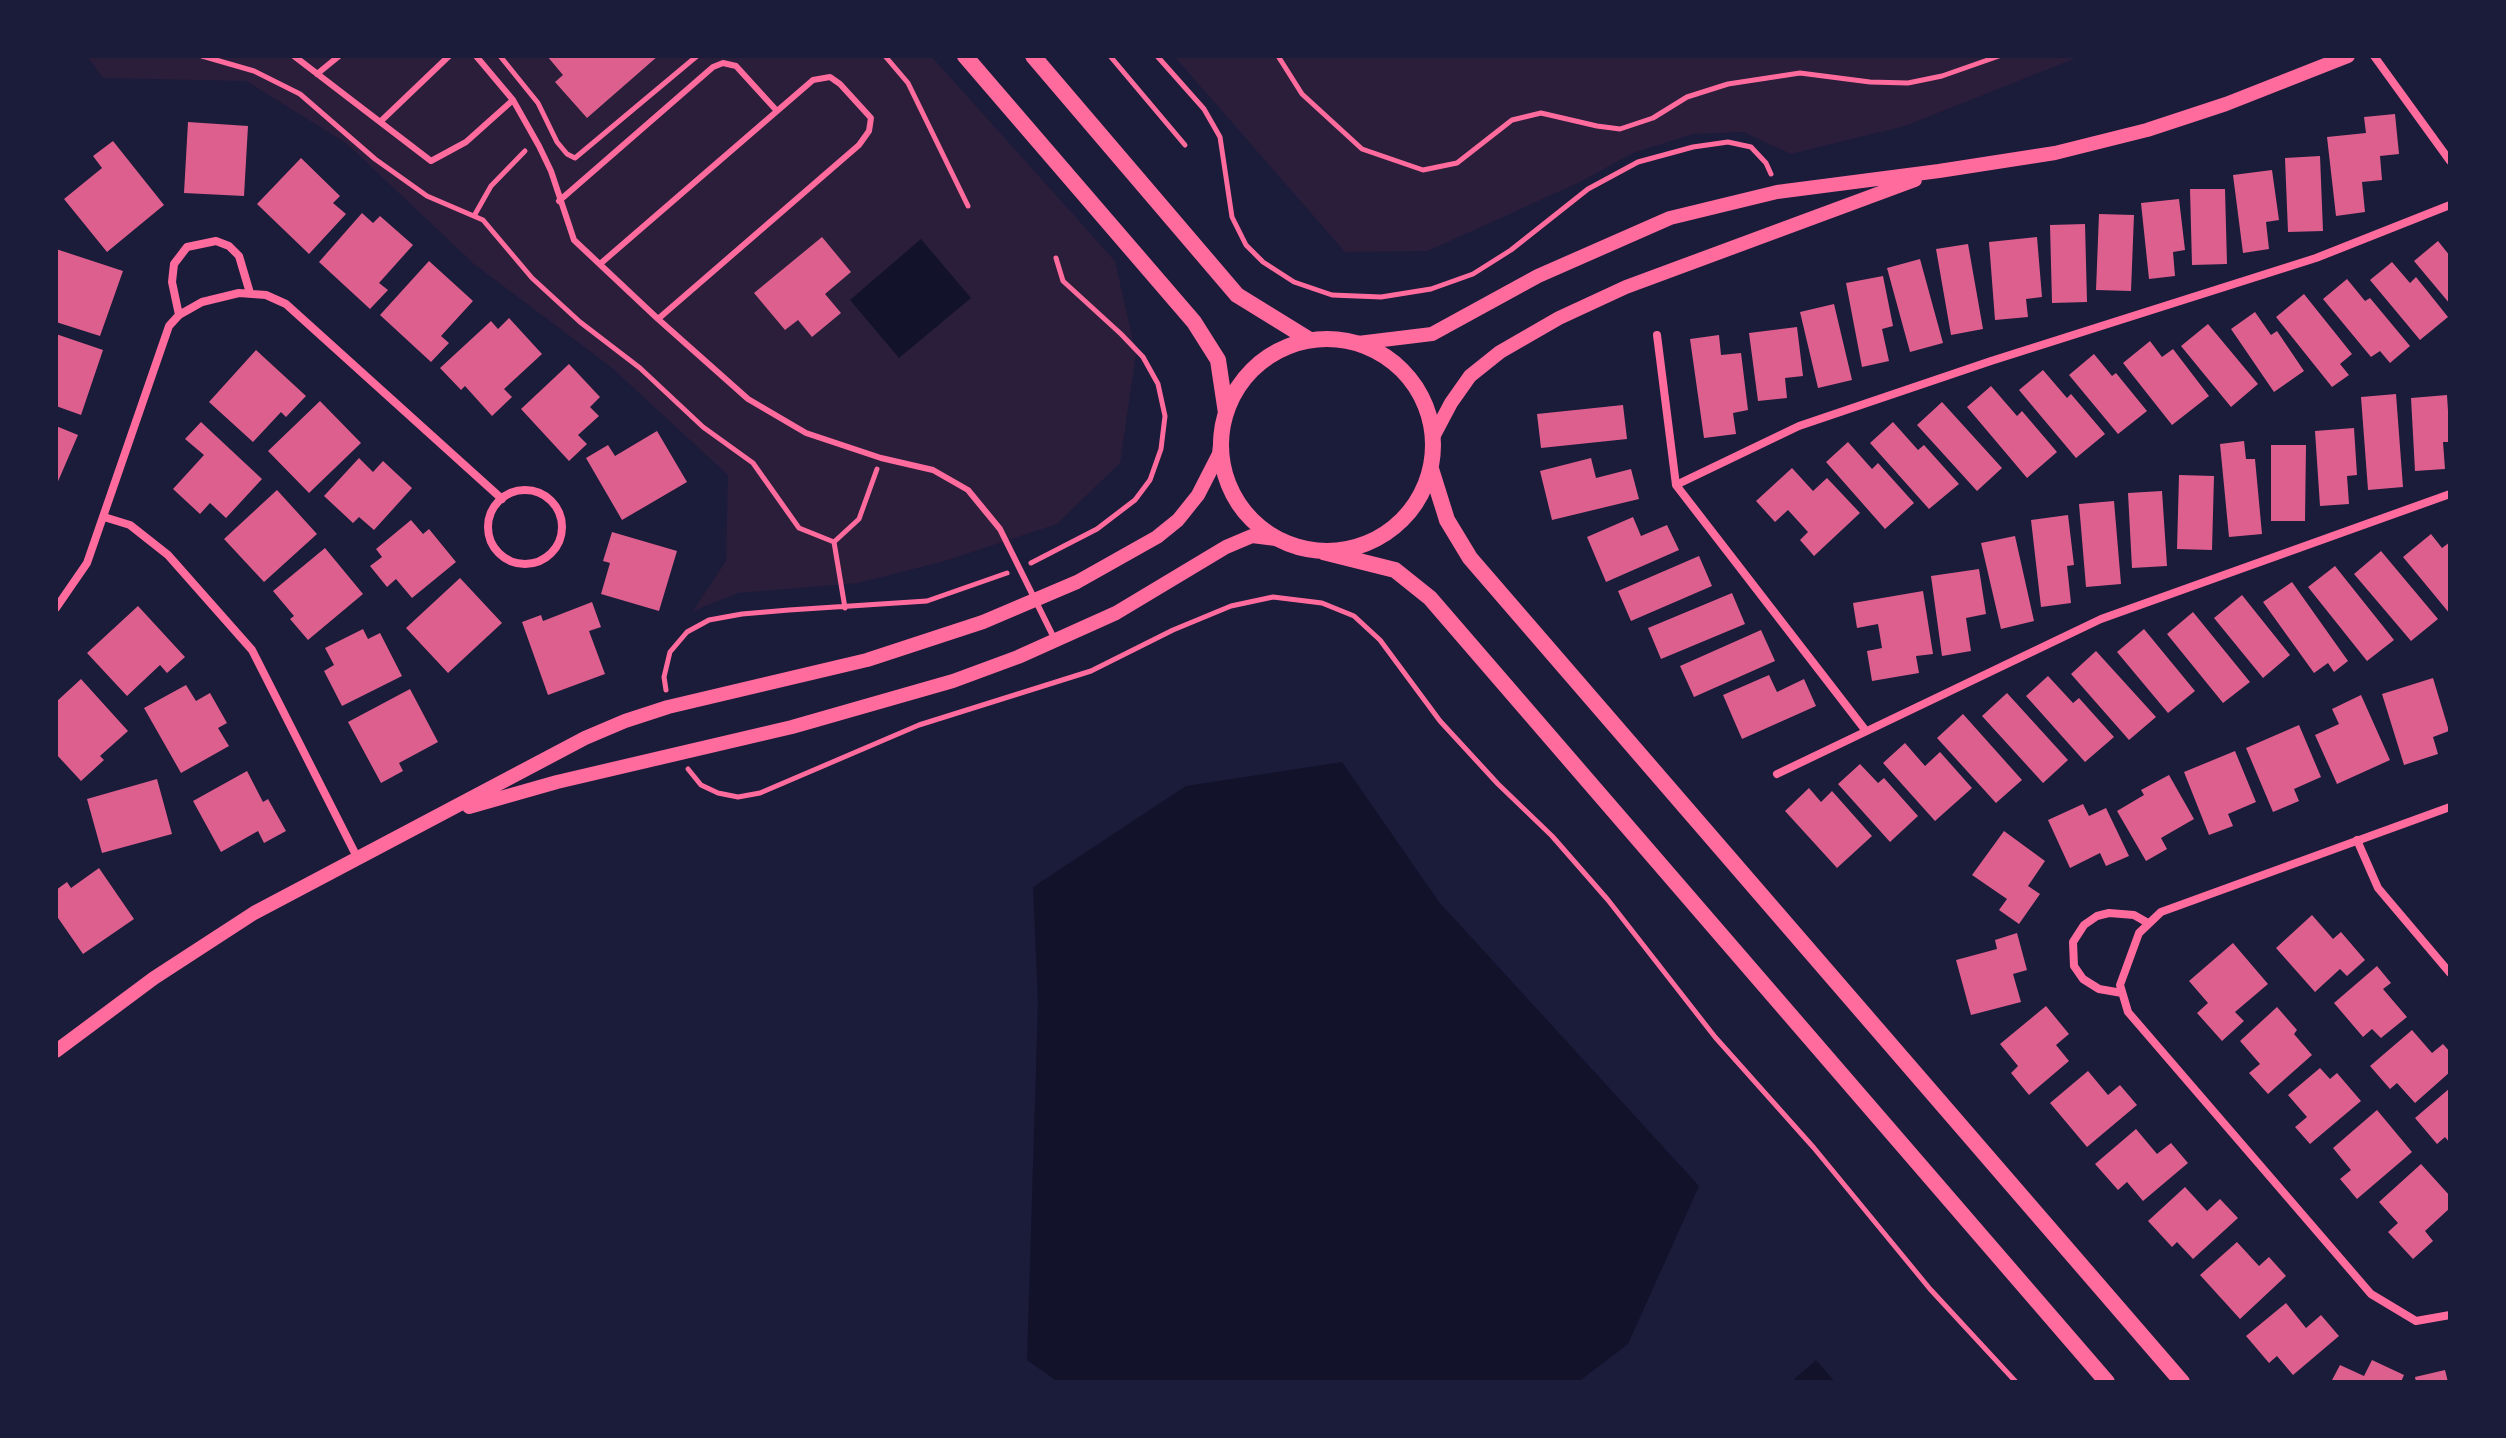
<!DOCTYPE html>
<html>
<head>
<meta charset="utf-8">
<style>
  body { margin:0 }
  #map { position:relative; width:2506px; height:1438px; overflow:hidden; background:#1b1b3a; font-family:"Archivo Narrow",sans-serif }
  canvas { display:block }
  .frame { position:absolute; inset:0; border:58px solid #1b1b3a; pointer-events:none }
</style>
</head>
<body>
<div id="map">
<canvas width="2506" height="1438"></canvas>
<div class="frame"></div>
</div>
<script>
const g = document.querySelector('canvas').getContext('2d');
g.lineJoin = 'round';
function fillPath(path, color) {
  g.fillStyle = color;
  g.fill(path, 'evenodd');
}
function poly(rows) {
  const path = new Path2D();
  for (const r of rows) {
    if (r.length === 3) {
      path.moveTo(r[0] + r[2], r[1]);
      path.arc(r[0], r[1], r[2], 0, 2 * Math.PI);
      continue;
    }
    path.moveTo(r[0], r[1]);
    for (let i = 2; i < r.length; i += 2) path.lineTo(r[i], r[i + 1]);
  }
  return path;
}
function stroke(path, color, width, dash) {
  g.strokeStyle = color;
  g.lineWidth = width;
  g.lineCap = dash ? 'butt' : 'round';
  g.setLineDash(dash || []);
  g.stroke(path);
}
const green = poly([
  [87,56,931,56,1115,261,1136,354,1120,463,1057,524,945,561,858,583,738,593,693,611,726,561,728,475,611,367,474,264,346,143,246,81,103,78],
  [1174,56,2081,56,1905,126,1791,154,1743,132,1693,134,1633,153,1580,182,1428,251,1345,252]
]);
const water = poly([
  [921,239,971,298,899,358,850,300],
  [1342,762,1439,902,1699,1186,1628,1344,1578,1382,1058,1382,1027,1360,1038,1003,1033,887,1186,786],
  [1816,1360,1835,1382,1791,1382]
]);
const building = poly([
  [547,56,658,56,587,118,555,82,563,75],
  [2395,114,2399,154,2380,156,2382,180,2362,182,2365,212,2336,216,2327,137,2366,133,2364,117],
  [188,122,248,126,244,196,184,193],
  [113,141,164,205,107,252,64,199,102,168,93,156],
  [2320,156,2323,231,2288,232,2285,158],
  [301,158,340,196,333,203,346,214,309,254,257,204],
  [2272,170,2279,220,2266,222,2269,249,2243,253,2233,175],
  [2190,189,2225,189,2227,264,2192,265],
  [2179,199,2185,250,2173,252,2175,276,2149,279,2141,203],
  [362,213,373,223,380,216,413,245,379,283,388,290,370,309,319,262],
  [2099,214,2134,215,2131,291,2096,290],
  [2085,224,2087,302,2052,303,2050,225],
  [822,237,851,272,825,294,841,313,812,337,798,320,785,330,754,293],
  [2037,237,2042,297,2026,299,2028,317,1995,320,1989,242],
  [2438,241,2450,256,2450,304,2414,261],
  [1968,244,1983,329,1951,335,1936,249],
  [56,249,123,271,100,336,56,322],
  [1920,259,1943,343,1910,352,1887,268],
  [429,261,473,301,441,336,449,343,431,362,380,315],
  [2392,262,2410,283,2416,277,2448,317,2420,340,2370,280],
  [1883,276,1893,326,1882,329,1889,361,1862,367,1846,283],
  [2347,279,2365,301,2370,298,2410,346,2390,363,2380,351,2371,357,2323,299],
  [2304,294,2352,354,2340,364,2349,375,2332,387,2276,317],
  [1834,304,1852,380,1818,388,1800,312],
  [2255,312,2271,335,2277,331,2304,371,2274,392,2231,329],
  [509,318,542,354,504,389,512,397,492,416,465,386,461,390,440,368,491,321,498,329],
  [2208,324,2258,384,2231,407,2181,346],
  [1797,327,1803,376,1785,378,1787,398,1758,401,1749,333],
  [56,334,103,350,81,415,56,406],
  [1719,335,1721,355,1741,353,1748,410,1733,413,1736,434,1704,438,1690,339],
  [2150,341,2162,357,2173,349,2209,396,2172,425,2123,363],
  [256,350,306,396,286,417,281,412,253,442,209,402],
  [2094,354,2112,376,2116,373,2147,411,2118,434,2069,375],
  [569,364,600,397,590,407,599,416,578,435,587,444,569,461,521,409],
  [2043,370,2067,398,2071,394,2105,434,2076,458,2019,390],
  [1991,386,2017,416,2022,411,2057,452,2027,478,1967,407],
  [2396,394,2403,487,2368,490,2361,397],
  [2447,395,2450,442,2443,442,2445,469,2415,471,2411,398],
  [320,401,361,443,309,493,268,451],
  [1942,402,2002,468,1977,491,1917,425],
  [1623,405,1627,439,1541,448,1537,414],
  [201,422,262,479,226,518,210,503,200,514,173,489,204,455,185,439],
  [1893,422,1918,450,1924,445,1959,484,1929,509,1870,443],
  [56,426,78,435,56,486],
  [2354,428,2357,475,2347,476,2349,504,2320,506,2315,431],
  [657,431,687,482,622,520,586,458,608,445,615,456],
  [2244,441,2246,459,2255,459,2262,534,2229,537,2220,444],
  [1848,442,1872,469,1878,463,1914,503,1885,529,1826,462],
  [2271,445,2306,445,2305,521,2271,521],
  [359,458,373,472,383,461,412,488,374,530,359,517,353,523,324,496],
  [1591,458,1596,478,1631,469,1639,499,1552,520,1540,471],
  [1792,468,1813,491,1827,478,1860,513,1814,556,1800,540,1808,532,1788,510,1775,522,1756,501],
  [2179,475,2214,476,2212,550,2177,549],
  [277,490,317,534,264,582,224,539],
  [2162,491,2167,566,2132,568,2128,493],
  [2114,501,2121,584,2086,587,2079,504],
  [2068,515,2074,565,2067,566,2071,603,2041,607,2031,520],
  [1633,517,1641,536,1667,525,1679,550,1606,582,1587,537],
  [411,520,423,534,429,529,456,562,412,598,396,579,387,587,370,566,382,557,376,549],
  [612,532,677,551,659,611,601,594,610,563,603,561],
  [2431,534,2442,548,2450,542,2450,614,2403,557],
  [2015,536,2034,621,2001,629,1981,543],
  [325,548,363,594,308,640,290,619,294,616,273,591],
  [2381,551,2438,619,2411,641,2354,574],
  [1699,556,1712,586,1631,621,1618,591],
  [2335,566,2394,640,2367,661,2308,587],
  [1979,569,1986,614,1966,618,1971,651,1942,656,1931,576],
  [460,578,502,623,448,673,406,628],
  [2292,582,2348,661,2334,672,2328,663,2314,673,2263,602],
  [1923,591,1933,654,1916,656,1919,673,1872,681,1867,651,1882,648,1878,624,1857,628,1853,603],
  [1732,593,1745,624,1661,659,1648,628],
  [2242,595,2290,655,2263,678,2214,618],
  [592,602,601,627,589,631,605,674,548,695,522,622,541,615,543,621],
  [138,606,185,657,167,673,160,665,127,696,87,653],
  [2193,612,2250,682,2223,703,2167,634],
  [363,629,368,639,380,633,402,676,342,706,324,671,334,665,325,648],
  [2144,629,2195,691,2168,713,2117,652],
  [1761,630,1775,661,1694,697,1680,666],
  [2096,651,2156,717,2129,740,2071,674],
  [1769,675,1777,692,1804,679,1816,706,1742,739,1723,695],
  [2048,676,2073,703,2079,698,2114,737,2085,762,2026,696],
  [2433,678,2449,731,2433,737,2438,754,2404,765,2382,694],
  [81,679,128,731,100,756,104,760,81,781,56,754,56,702],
  [186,685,196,701,210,693,227,723,218,728,229,746,181,773,144,708],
  [410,689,438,742,399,763,403,771,381,783,348,722],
  [2007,693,2068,760,2043,783,1982,716],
  [2361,695,2390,760,2337,784,2315,735,2339,724,2332,709],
  [1963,714,2022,780,1996,803,1937,738],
  [2299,725,2321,777,2294,789,2299,801,2273,812,2246,748],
  [1905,743,1925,766,1940,752,1972,788,1935,821,1883,763],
  [2235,751,2256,802,2228,814,2233,826,2209,835,2184,772],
  [1860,764,1878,783,1884,778,1918,816,1890,842,1838,784],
  [247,771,263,802,268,799,286,831,264,843,258,831,221,852,193,801],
  [2169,775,2194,819,2161,838,2167,849,2146,861,2117,811,2144,795,2141,790],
  [157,779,172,834,102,853,87,799],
  [1809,788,1821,802,1832,791,1872,836,1837,868,1785,811],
  [2083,804,2089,816,2106,808,2129,856,2106,866,2100,853,2070,868,2048,820],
  [2004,831,2045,861,2028,886,2040,894,2019,924,1999,910,2007,899,1972,875],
  [99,868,134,919,83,954,56,915,56,890,67,882,71,888],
  [2312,915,2333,939,2341,932,2365,960,2347,976,2340,969,2315,992,2276,948],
  [2017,933,2027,970,2013,974,2021,1002,1971,1015,1956,960,1997,949,1995,940],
  [2233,943,2268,984,2235,1012,2244,1021,2222,1041,2197,1013,2208,1003,2189,981],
  [2377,966,2391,983,2383,989,2407,1017,2381,1038,2372,1029,2363,1037,2334,1003],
  [2046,1006,2069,1034,2056,1045,2069,1061,2029,1095,2011,1073,2018,1066,2000,1044],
  [2277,1007,2297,1030,2294,1034,2312,1055,2268,1094,2249,1073,2260,1064,2240,1041],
  [2412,1030,2432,1053,2443,1044,2450,1052,2450,1072,2415,1103,2397,1083,2390,1089,2370,1066],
  [2320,1068,2330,1079,2337,1073,2361,1101,2310,1144,2295,1127,2307,1117,2288,1095],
  [2088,1071,2108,1095,2120,1085,2137,1105,2087,1147,2050,1103],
  [2450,1088,2450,1143,2445,1137,2437,1144,2415,1118],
  [2377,1110,2412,1152,2357,1199,2340,1179,2351,1170,2333,1148],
  [2136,1129,2157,1154,2171,1143,2188,1163,2143,1201,2127,1182,2118,1190,2095,1164],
  [2421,1164,2450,1196,2450,1208,2425,1231,2433,1241,2413,1259,2388,1232,2398,1223,2379,1202],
  [2185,1187,2207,1211,2220,1199,2238,1218,2193,1259,2177,1242,2172,1247,2148,1221],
  [2237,1242,2259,1266,2269,1257,2286,1276,2240,1319,2200,1275],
  [2286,1303,2306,1328,2321,1315,2339,1336,2293,1375,2277,1356,2269,1363,2246,1336],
  [2372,1360,2404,1375,2401,1382,2331,1382,2340,1365,2364,1376],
  [2445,1370,2448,1382,2416,1382,2415,1377]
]);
const path = poly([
  [202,56,254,71,300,94,375,159,427,196,483,220,532,278,580,322,640,368,703,427,753,463,799,528,834,542,859,519,877,469],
  [500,56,538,103,557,142,567,154,575,158,697,56],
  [885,56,908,83,968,206],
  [1110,56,1185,145],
  [1157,56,1204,109,1220,137,1232,217,1246,245,1263,262,1294,282,1332,295,1381,297,1431,289,1473,274,1511,250,1588,189,1638,162,1693,147,1728,142,1751,147,1766,163,1771,174],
  [1278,56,1302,94,1362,149,1423,170,1457,163,1512,120,1541,113,1597,126,1620,129,1653,118,1687,97,1728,84,1800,73,1870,82,1908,83,1942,76,1999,56],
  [474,216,491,186,525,151],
  [834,542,845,608],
  [1031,563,1097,529,1135,500,1150,480,1161,449,1165,416,1158,384,1143,357,1121,334,1063,281,1056,258],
  [666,690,664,677,670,652,687,632,709,620,742,614,789,610,927,601,1007,573],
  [688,769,701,785,718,793,738,797,760,793,919,725,1091,671,1173,630,1231,606,1273,597,1322,603,1354,616,1380,640,1440,721,1498,784,1552,836,1608,900,1715,1037,1814,1148,1930,1289,2016,1382]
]);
const service = poly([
  [294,56,431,161,466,142,513,100],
  [476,56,513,100,539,146,551,171,574,240,658,319,748,399,806,433,881,458,933,470,968,490,1000,529,1055,640],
  [317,74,339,56],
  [380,122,449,56],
  [559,201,713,67,723,63,736,66,777,111],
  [600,264,813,80,830,77,840,84,871,118,869,131,859,145,658,319]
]);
const minor = poly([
  [2374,56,2450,161],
  [179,315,172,282,174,264,187,247,216,241,229,246,239,256,250,293],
  [1657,335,1676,485,1866,731],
  [1676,485,1799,426,1991,361,2316,258,2450,205],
  [525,527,37],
  [104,517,130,525,168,555,252,650,357,857],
  [56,608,87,563,169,326,179,315,202,302,239,293,266,295,286,304,502,499],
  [1777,774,2101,619,2450,494],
  [2450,807,2161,912,2139,933,2120,985,2128,1012,2371,1294,2416,1321,2450,1315],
  [2357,840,2378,888,2450,973],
  [2122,993,2099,989,2083,979,2074,966,2073,942,2084,925,2097,916,2109,913,2134,915,2148,923]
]);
const tertiary = poly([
  [1358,343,1432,334,1538,276,1670,218,1777,192,1939,171,2055,153,2147,130,2226,104,2348,56],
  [1433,437,1451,403,1470,376,1500,352,1559,318,1626,287,1915,180],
  [469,807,557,782,792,727,953,681,1018,657,1116,613,1226,547,1252,536,1276,539],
  [56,1051,154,978,254,913,585,738,625,721,668,707,867,660,983,622,1077,582,1157,537,1178,520,1198,495,1219,454,1221,435]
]);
const secondary = poly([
  [965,56,1194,322,1218,360,1226,413],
  [1033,56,1237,295,1310,340],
  [1327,445,106],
  [1431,469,1447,520,1470,558,2182,1382],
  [1323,552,1395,570,1430,598,2107,1382]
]);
fillPath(green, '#2a1e3b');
fillPath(water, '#12122b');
fillPath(building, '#dd5f8e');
stroke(path, '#ff6b9d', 5);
stroke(service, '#ff6b9d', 6);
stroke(minor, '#ff6b9d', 8);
stroke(tertiary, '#ff6b9d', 14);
stroke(secondary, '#ff6b9d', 16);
</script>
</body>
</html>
